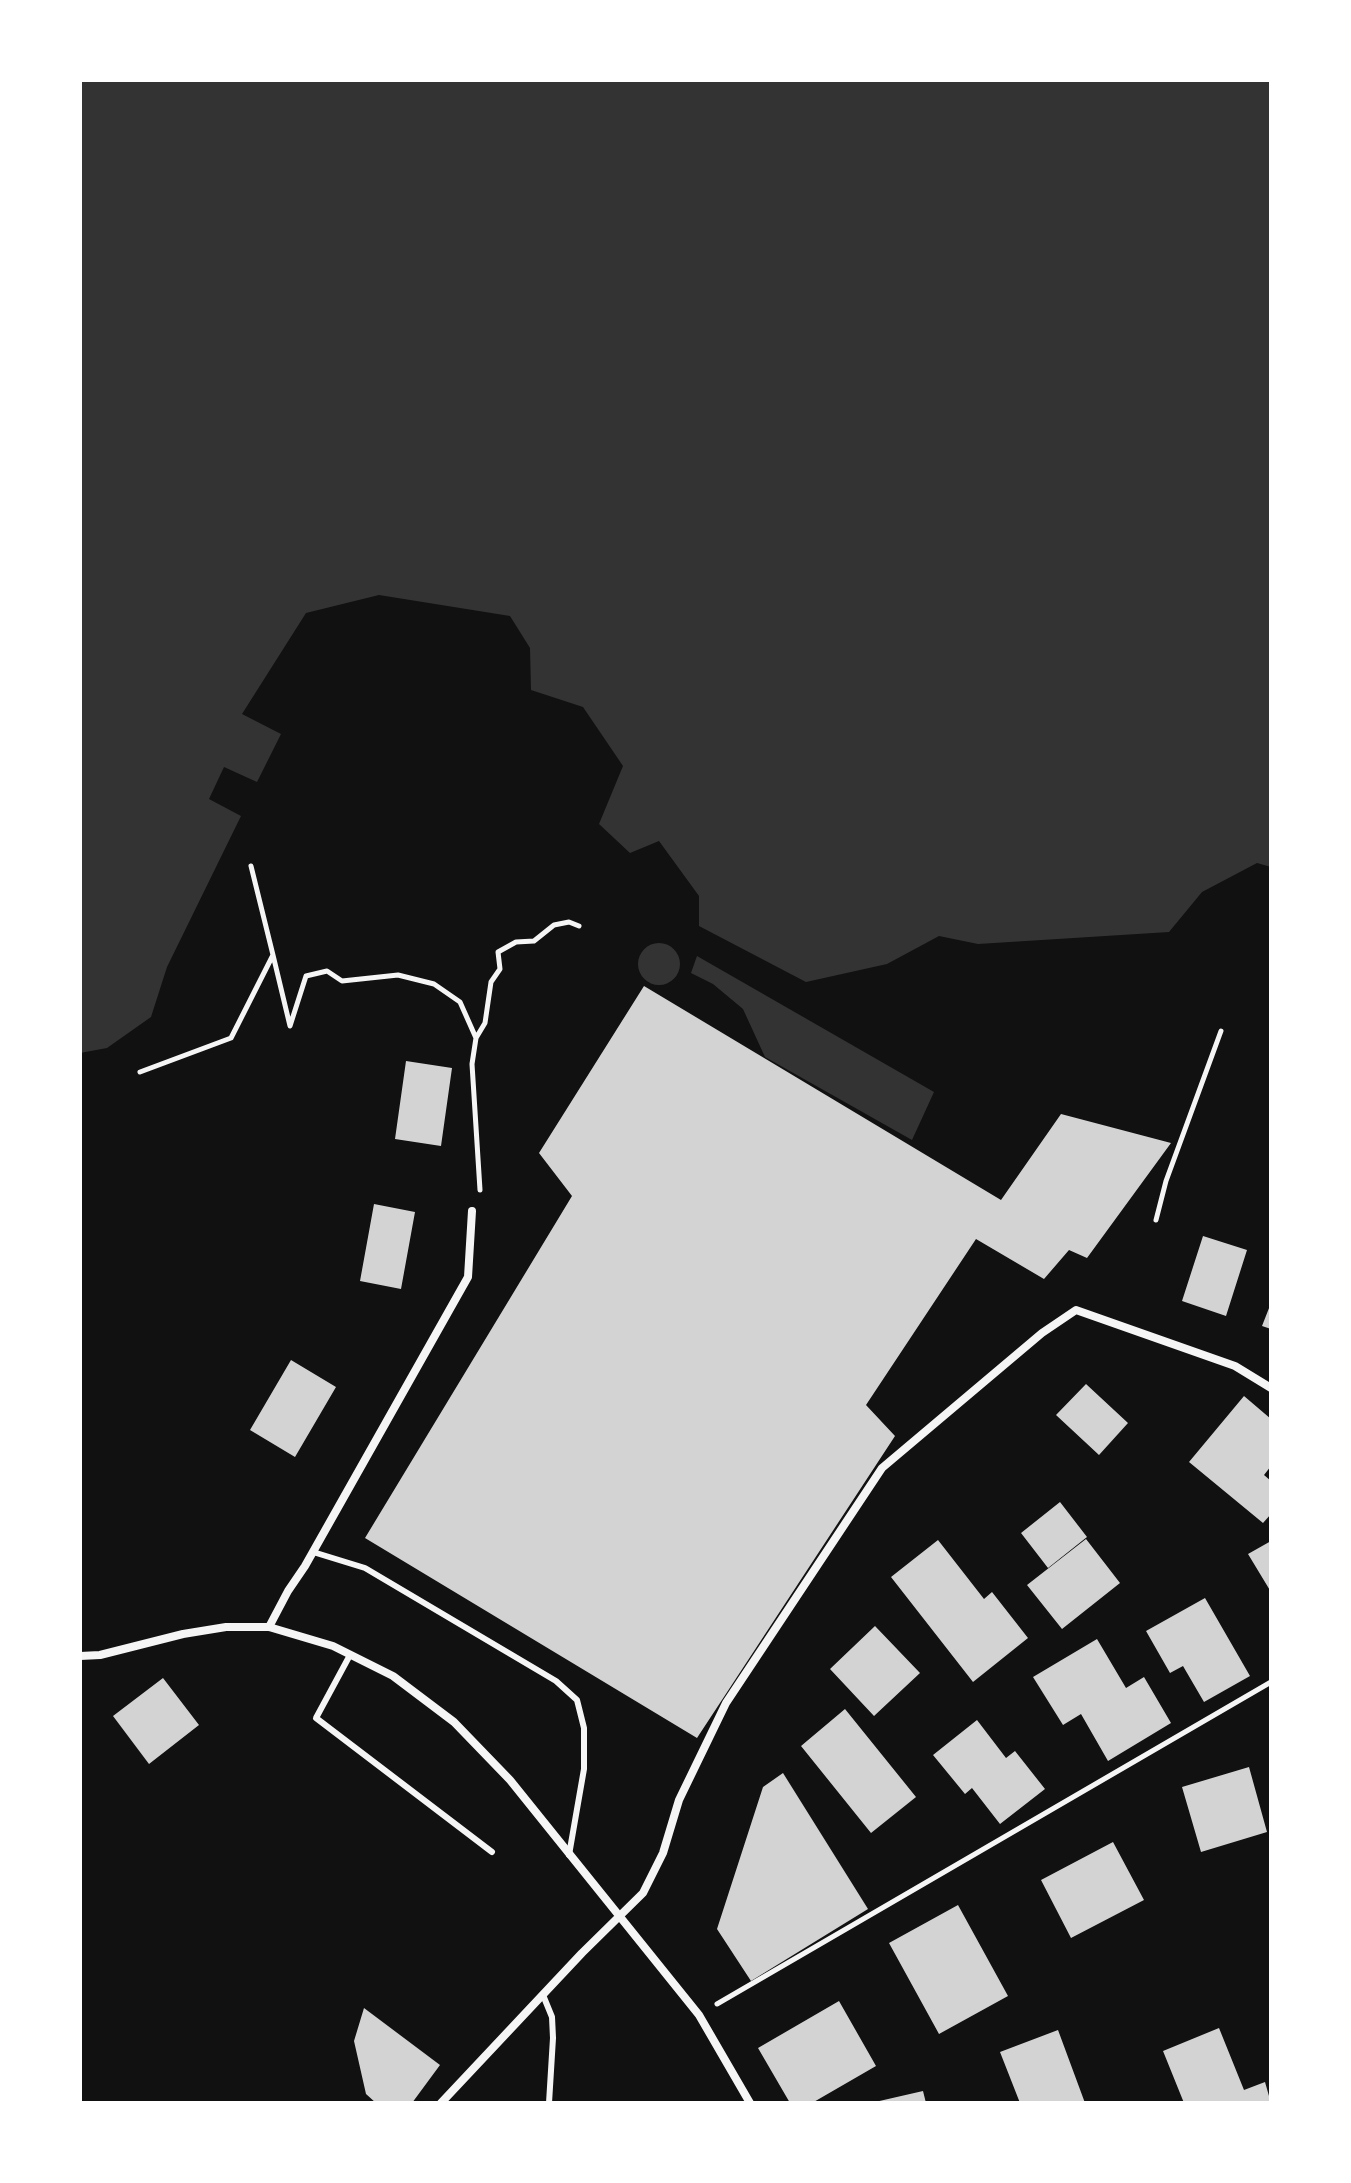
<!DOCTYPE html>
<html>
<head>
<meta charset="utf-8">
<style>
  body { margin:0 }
  #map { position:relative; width:1351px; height:2183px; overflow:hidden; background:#111; font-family:Commissioner,sans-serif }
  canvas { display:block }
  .frame { position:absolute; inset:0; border:82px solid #fff; pointer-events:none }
</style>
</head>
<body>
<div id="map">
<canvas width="1351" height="2183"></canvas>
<div class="frame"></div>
</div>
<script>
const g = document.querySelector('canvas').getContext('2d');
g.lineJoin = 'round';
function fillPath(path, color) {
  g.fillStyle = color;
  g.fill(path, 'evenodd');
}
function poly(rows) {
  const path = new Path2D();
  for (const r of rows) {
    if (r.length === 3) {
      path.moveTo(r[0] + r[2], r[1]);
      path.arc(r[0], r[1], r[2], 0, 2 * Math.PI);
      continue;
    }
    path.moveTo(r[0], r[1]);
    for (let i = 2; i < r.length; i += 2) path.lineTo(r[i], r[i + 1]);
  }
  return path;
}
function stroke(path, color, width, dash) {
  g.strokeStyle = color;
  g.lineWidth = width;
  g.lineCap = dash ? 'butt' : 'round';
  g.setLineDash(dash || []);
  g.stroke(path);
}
const water = poly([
  [80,80,1271,80,1271,867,1257,863,1202,892,1169,932,978,944,939,936,887,964,806,982,699,926,699,896,659,841,630,853,599,824,623,766,583,707,531,690,530,648,510,616,379,595,306,613,242,714,281,734,257,782,224,767,209,799,241,816,167,967,151,1017,107,1048,80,1053],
  [659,964,21],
  [697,956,934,1092,912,1140,765,1057,743,1009,713,984,691,973]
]);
const building = poly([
  [644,986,1001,1200,1061,1114,1171,1143,1087,1258,1069,1250,1044,1279,976,1239,866,1405,895,1436,697,1738,365,1538,572,1196,539,1153],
  [406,1061,452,1068,441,1146,395,1139],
  [374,1204,415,1212,401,1289,360,1281],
  [1203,1236,1247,1250,1226,1316,1182,1301],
  [1271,1303,1271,1329,1262,1326],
  [291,1360,336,1387,295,1457,250,1430],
  [1086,1384,1128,1423,1099,1455,1056,1415],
  [1244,1396,1271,1419,1271,1466,1264,1475,1271,1481,1271,1514,1263,1523,1189,1462],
  [1060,1502,1087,1537,1048,1568,1021,1533],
  [1086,1539,1120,1583,1062,1629,1027,1585],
  [938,1540,984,1599,992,1592,1028,1638,973,1682,891,1577],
  [1271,1541,1271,1592,1248,1554],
  [1205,1598,1250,1676,1204,1702,1183,1666,1170,1673,1146,1631],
  [875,1626,920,1673,874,1716,830,1669],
  [1097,1639,1126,1688,1144,1677,1171,1723,1108,1761,1081,1714,1063,1725,1033,1677],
  [163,1678,199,1725,149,1764,113,1716],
  [845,1709,916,1797,871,1833,801,1746],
  [977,1720,1006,1758,1015,1751,1045,1789,1000,1824,972,1788,965,1794,933,1755],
  [1249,1767,1267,1832,1201,1852,1182,1787],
  [783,1773,868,1909,751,1981,717,1929,763,1787],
  [1113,1842,1144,1900,1071,1938,1041,1880],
  [958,1905,1008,1996,939,2034,889,1943],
  [839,2001,876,2066,812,2103,790,2103,758,2048],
  [364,2008,440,2065,412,2103,376,2103,366,2094,354,2041],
  [1219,2028,1244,2090,1265,2082,1271,2103,1184,2103,1163,2051],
  [1058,2030,1085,2103,1020,2103,1000,2052],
  [923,2091,926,2103,875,2103,875,2102]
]);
const path = poly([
  [251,866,273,955],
  [140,1072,231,1038,273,955,290,1026,306,976,327,971,342,981,398,975,434,984,460,1002,476,1038],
  [480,1190,472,1064,476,1038,485,1023,491,982,500,969,498,952,516,942,534,941,554,925,569,922,579,926],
  [1156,1220,1166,1181,1221,1031],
  [717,2004,1271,1682]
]);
const service = poly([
  [313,1552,365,1568,556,1681,577,1700,584,1728,584,1769,569,1855],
  [350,1655,316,1718,492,1852],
  [543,1995,552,2017,553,2038,549,2103]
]);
const minor = poly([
  [269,1627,288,1591,305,1566,468,1277,472,1211],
  [80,1656,100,1655,183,1634,226,1627,269,1627,333,1646,393,1676,454,1722,510,1780,699,2015,750,2103],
  [441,2103,582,1953,643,1893,663,1853,679,1800,726,1703,882,1468,1042,1333,1076,1310,1235,1366,1271,1388]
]);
fillPath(water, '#333');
fillPath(building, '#d3d3d3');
stroke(path, '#f5f5f5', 5);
stroke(service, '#f5f5f5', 6);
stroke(minor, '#f5f5f5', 8);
</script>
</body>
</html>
